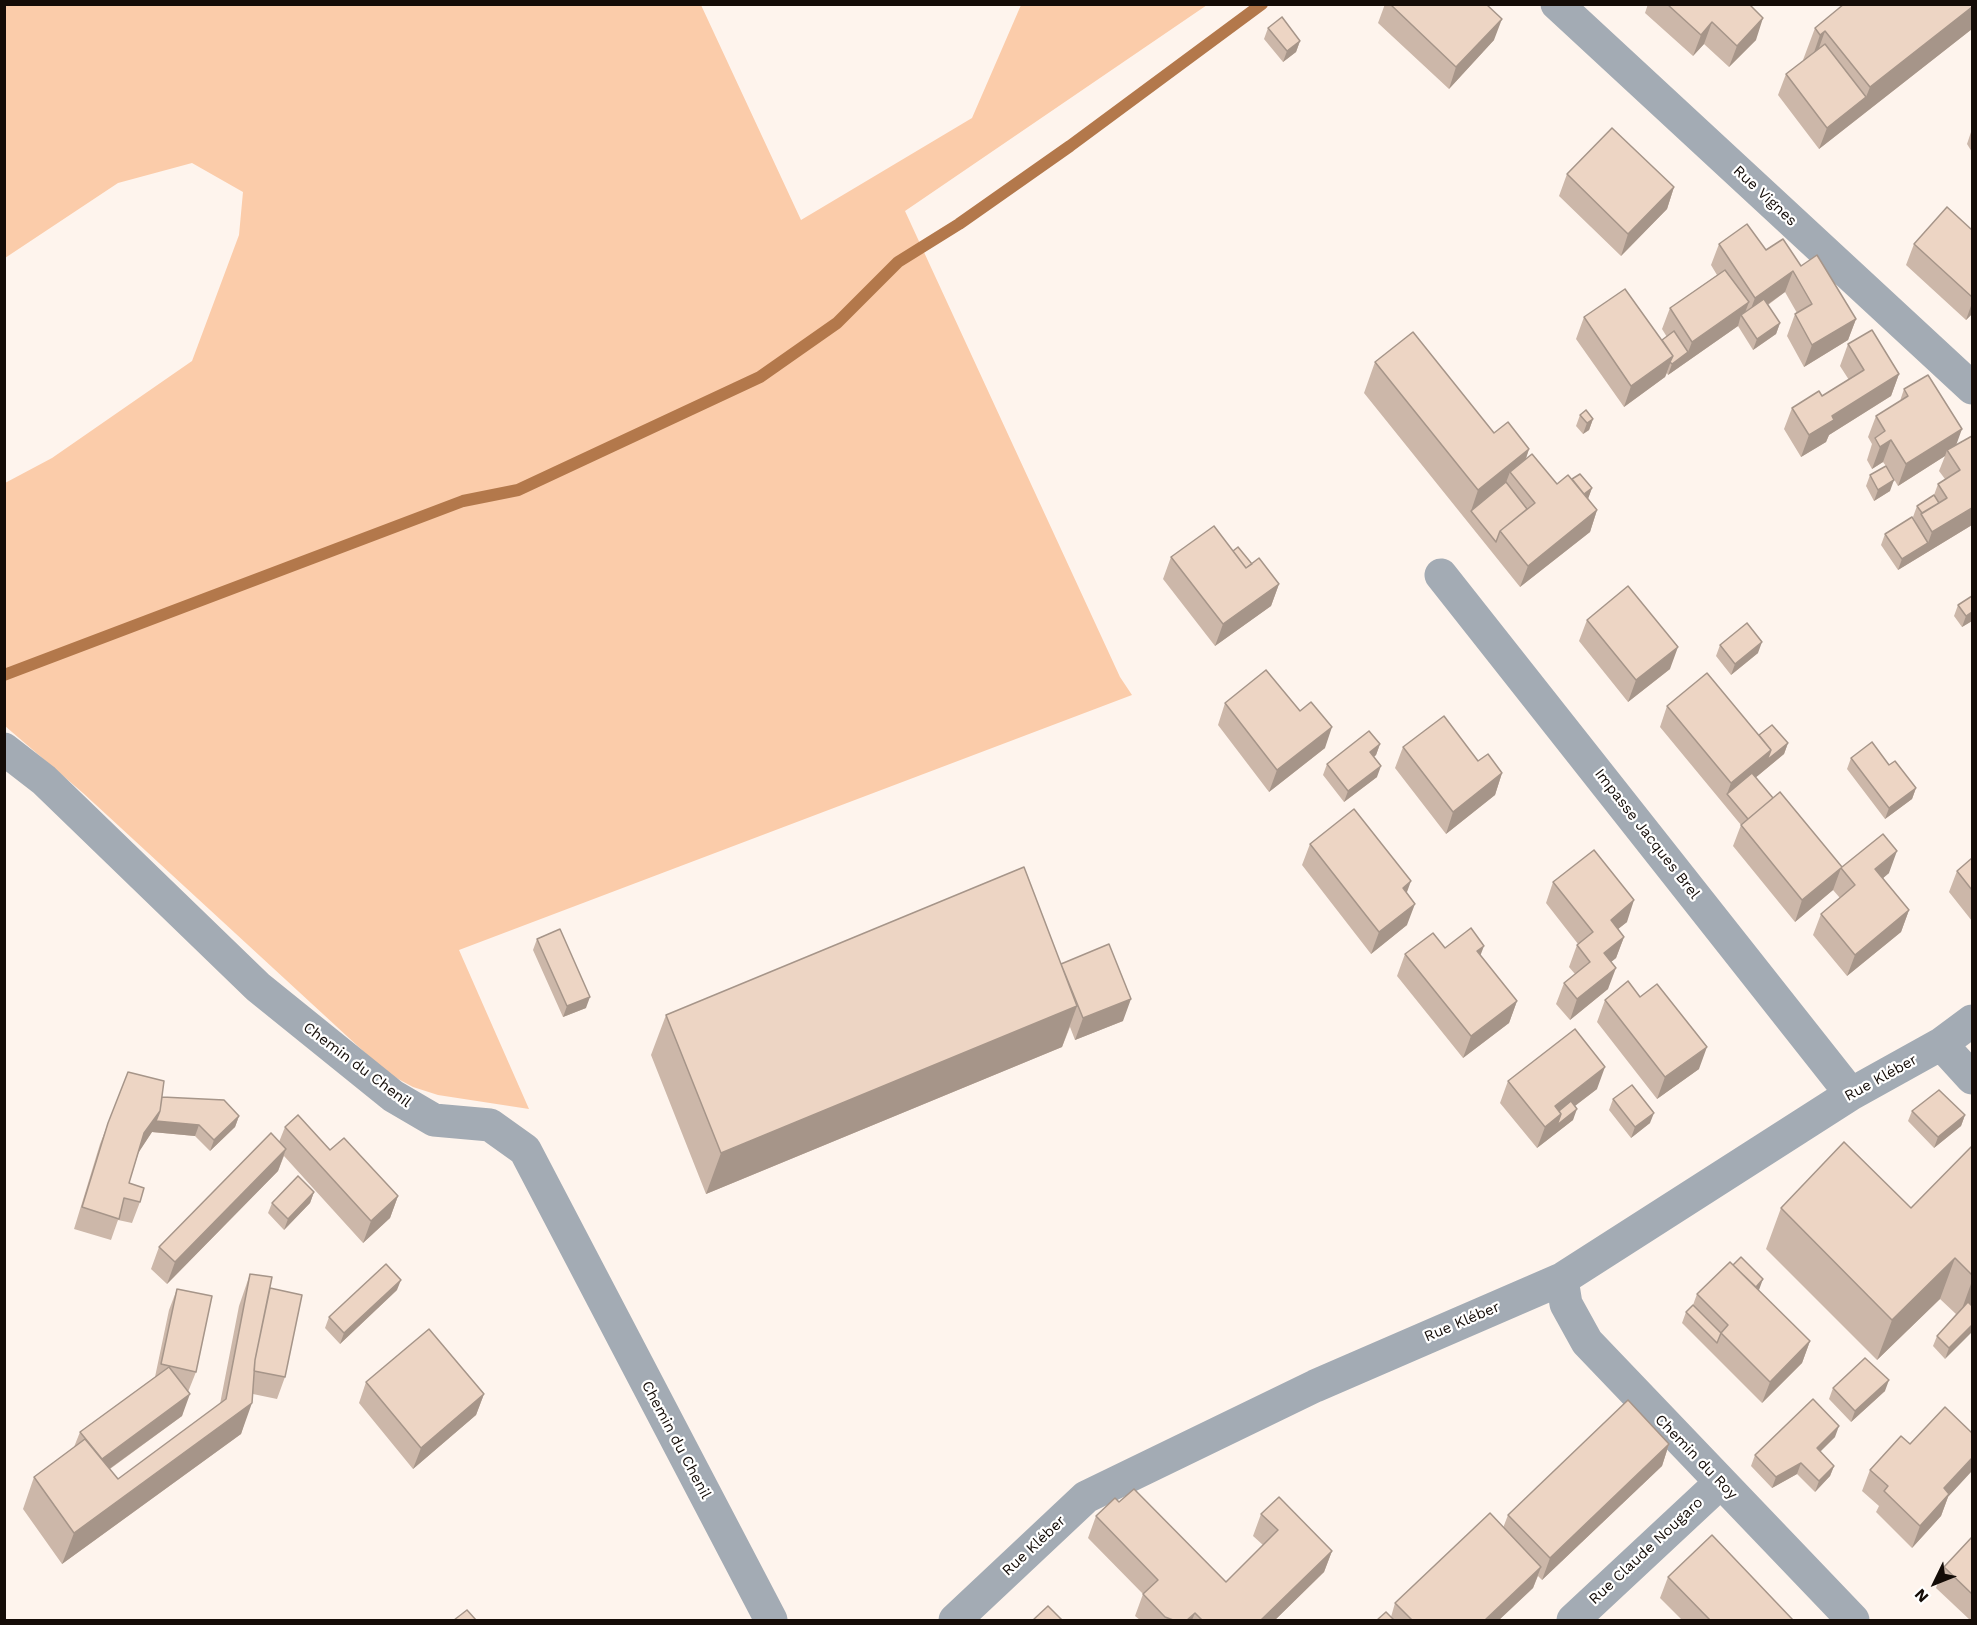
<!DOCTYPE html>
<html>
<head>
<meta charset="utf-8">
<style>
  body { margin:0 }
  #map { position:relative; width:1977px; height:1625px; overflow:hidden; background:#fef4ed; font-family:"Work Sans",sans-serif }
  canvas { display:block }
  .frame { position:absolute; inset:0; border:6px solid #140c07; pointer-events:none }
  .north { position:absolute; left:1905px; top:1553px; width:60px; height:60px; -webkit-text-stroke:4px #fff; paint-order:stroke; rotate:227deg; font-size:16px; font-weight:700; line-height:24px; text-align:center; color:#140c07 }
  .north::after { content:''; display:block; margin:auto; width:21px; height:27px; background:#140c07; clip-path:polygon(50% 0,100% 100%,50% 72%,0 100%) }
</style>
</head>
<body>
<div id="map">
<canvas width="1977" height="1625"></canvas>
<div class="frame"></div>
<div class="north">N</div>
</div>
<script>
const g = document.querySelector('canvas').getContext('2d');
g.lineJoin = 'round';
function fillPath(path, color) {
  g.fillStyle = color;
  g.fill(path, 'evenodd');
}
function poly(rows) {
  const path = new Path2D();
  for (const r of rows) {
    path.moveTo(r[0], r[1]);
    for (let i = 2; i < r.length; i += 2) path.lineTo(r[i], r[i + 1]);
  }
  return path;
}
function stroke(path, color, width, dash) {
  g.strokeStyle = color;
  g.lineWidth = width;
  g.lineCap = dash ? 'butt' : 'round';
  g.setLineDash(dash || []);
  g.stroke(path);
}
function label(font, color, halo, rows, align = 'center') {
  g.font = font + ' "Work Sans",sans-serif';
  g.lineWidth = 4.5;
  g.setLineDash([]);
  g.textBaseline = 'middle';
  g.strokeStyle = halo;
  g.fillStyle = color;
  for (const [text, x, y, turn = 0] of rows) {
    g.save();
    g.translate(x, y);
    g.rotate((+turn || 0) * Math.PI / 180);
    g.textAlign = isNaN(turn) ? turn : align;
    if (halo) g.strokeText(text, 0, 0);
    g.fillText(text, 0, 0);
    g.restore();
  }
}
const green = poly([
  [5,5,701,5,801,220,972,118,1021,5,1207,5,905,211,1120,677,1132,695,459,950,529,1109,438,1095,413,1087,387,1073,83,793,5,726,5,483,52,458,192,361,239,235,243,192,192,163,118,183,5,258]
]);
const stream = poly([
  [4,675,463,501,518,490,760,377,837,323,898,262,959,224,1070,146,1262,4]
]);
const minor = poly([
  [1557,4,1972,388],
  [1441,575,1851,1094],
  [4,749,44,780,258,987,393,1096,434,1120,490,1125,525,1150,771,1620],
  [1941,1044,1972,1078],
  [1562,1279,1566,1304,1587,1342,1853,1620],
  [955,1620,1086,1497,1315,1386,1562,1279,1851,1094,1941,1044,1972,1021],
  [1573,1620,1720,1483]
]);
const wall = poly([
  [1385,4,1486,4,1494,40,1449,89,1378,23],
  [1648,4,1749,4,1756,40,1729,67,1704,44,1693,56,1645,13],
  [1972,4,1972,29,1819,149,1778,95,1786,74,1804,60,1803,60,1815,28],
  [1268,28,1300,41,1296,52,1283,62,1264,39],
  [1972,129,1972,152,1967,144],
  [1567,174,1674,187,1667,209,1621,256,1559,196],
  [1972,230,1972,314,1966,320,1906,265,1914,244],
  [1719,244,1766,250,1801,266,1856,319,1848,340,1804,367,1787,336,1795,314,1797,313,1785,292,1768,305,1780,323,1776,334,1753,350,1738,326,1668,375,1667,373,1665,377,1624,407,1576,339,1584,317,1662,340,1667,337,1662,329,1670,308,1717,275,1711,265],
  [1848,344,1899,374,1891,396,1829,435,1826,442,1801,457,1784,429,1792,408,1822,396,1849,380,1840,366],
  [1375,362,1494,433,1529,449,1526,459,1557,484,1572,479,1592,488,1588,498,1597,510,1590,532,1520,587,1364,393],
  [1904,389,1956,445,1972,438,1972,525,1898,570,1881,545,1885,534,1917,525,1913,517,1917,506,1934,495,1938,484,1945,479,1939,471,1945,456,1898,486,1888,469,1890,491,1874,501,1866,486,1870,475,1886,466,1883,462,1872,469,1867,460,1872,444,1868,437,1876,416,1900,401],
  [1580,415,1593,419,1589,430,1583,434,1576,426],
  [1233,551,1279,584,1271,606,1215,646,1163,579,1171,557],
  [1972,596,1972,621,1962,627,1954,616,1958,605],
  [1587,620,1670,669,1628,702,1579,641],
  [1720,645,1758,653,1731,675,1716,656],
  [1225,703,1300,711,1325,748,1269,792,1218,725],
  [1667,706,1759,735,1788,743,1784,754,1755,778,1773,798,1842,867,1889,873,1883,878,1909,910,1901,932,1847,976,1813,935,1821,914,1840,898,1833,890,1795,922,1733,846,1741,825,1660,727],
  [1380,744,1376,755,1374,757,1377,777,1344,802,1323,775,1327,764],
  [1403,747,1478,761,1502,773,1495,795,1446,834,1395,768],
  [1851,758,1889,765,1916,788,1912,799,1885,819,1847,769],
  [1310,844,1406,893,1407,925,1371,954,1302,865],
  [1972,858,1972,921,1949,892,1957,871],
  [1553,882,1627,922,1618,929,1624,937,1616,958,1611,962,1608,989,1570,1020,1556,1004,1564,983,1575,974,1569,967,1577,945,1578,944,1546,903],
  [537,939,586,1008,563,1017,533,950],
  [1445,948,1481,956,1517,1001,1509,1023,1463,1058,1397,976,1405,954],
  [1061,964,1123,1021,1075,1040,1070,1027,1062,1047,706,1194,651,1055,666,1015],
  [1605,1000,1699,1069,1657,1099,1597,1022],
  [128,1072,162,1097,239,1116,235,1127,210,1151,195,1136,152,1132,139,1151,129,1183,140,1202,132,1223,118,1220,111,1240,74,1229,100,1144],
  [1508,1081,1597,1089,1575,1106,1573,1120,1537,1148,1500,1103],
  [1613,1099,1650,1123,1631,1138,1609,1110],
  [1912,1111,1965,1115,1961,1126,1934,1148,1908,1121],
  [285,1127,330,1150,398,1196,390,1218,363,1243,284,1156,278,1171,167,1284,151,1269,159,1247,279,1142],
  [1972,1146,1972,1304,1945,1359,1933,1346,1937,1336,1956,1314,1940,1299,1877,1360,1766,1249,1781,1208,1911,1208],
  [314,1192,310,1203,284,1230,268,1213,272,1203],
  [250,1274,270,1288,285,1377,277,1399,253,1394,241,1434,62,1564,23,1509,34,1477,74,1447,80,1432,155,1377,169,1310,177,1289,196,1372,188,1392,182,1416,110,1469,118,1479,220,1404,239,1306],
  [397,1290,340,1344,325,1328,329,1317],
  [1759,1291,1810,1341,1802,1363,1762,1403,1682,1323,1686,1312,1693,1305,1697,1294],
  [366,1382,484,1394,476,1415,413,1469,359,1403],
  [1833,1388,1885,1391,1851,1422,1829,1399],
  [1835,1437,1820,1451,1834,1466,1830,1476,1815,1492,1797,1474,1772,1488,1751,1466,1755,1455],
  [1669,1444,1662,1466,1542,1580,1538,1576,1533,1588,1499,1620,1377,1620,1391,1617,1395,1603,1503,1528,1508,1515],
  [1870,1470,1948,1497,1941,1516,1912,1548,1876,1512,1879,1506,1862,1491],
  [1119,1502,1226,1582,1263,1545,1253,1536,1261,1514,1332,1551,1324,1572,1275,1620,1140,1620,1135,1616,1143,1594,1088,1538,1096,1516],
  [1972,1537,1972,1620,1970,1620,1936,1588,1944,1567],
  [1668,1577,1793,1620,1682,1620,1660,1598]
]);
const shadedWall = poly([
  [1972,7,1972,29,1819,149,1827,128,1866,97,1870,87],
  [1763,18,1756,40,1729,67,1737,46],
  [1502,19,1494,40,1449,89,1456,67],
  [1712,22,1704,44,1693,56,1701,35],
  [1825,31,1814,62,1809,67,1820,35],
  [1300,41,1296,52,1283,62,1287,51],
  [1674,187,1667,209,1621,256,1628,234],
  [1793,271,1785,292,1747,319,1755,298],
  [1749,302,1743,318,1741,315,1738,326,1668,375,1672,364,1688,352,1692,342],
  [1972,303,1972,314,1966,320],
  [1856,319,1848,340,1804,367,1812,345],
  [1780,323,1776,334,1753,350,1757,339],
  [1673,356,1665,377,1624,407,1631,386],
  [1899,374,1891,396,1829,435,1826,442,1801,457,1809,435,1832,416],
  [1593,419,1589,430,1583,434,1587,423],
  [1962,429,1954,451,1947,450,1945,456,1898,486,1906,464],
  [1891,440,1883,462,1872,469,1880,447],
  [1529,449,1518,481,1510,472,1502,493,1471,511,1478,490],
  [1894,480,1890,491,1874,501,1878,490],
  [1592,488,1588,499,1577,500],
  [1972,508,1972,525,1898,570,1902,559,1928,543,1932,532],
  [1597,510,1590,532,1520,587,1528,566],
  [1279,584,1271,606,1215,646,1223,624],
  [1972,612,1972,621,1962,627,1966,616],
  [1762,642,1758,653,1731,675,1735,664],
  [1678,647,1670,669,1628,702,1636,680],
  [1332,727,1325,748,1269,792,1277,770],
  [1788,743,1784,754,1731,798,1727,794,1731,783,1771,750],
  [1380,744,1376,755,1366,763,1370,752],
  [1381,766,1377,777,1344,802,1348,791],
  [1502,773,1495,795,1446,834,1453,812],
  [1916,788,1912,799,1885,819,1889,808],
  [1897,851,1889,873,1868,891,1875,869],
  [1841,868,1833,890,1795,922,1802,900],
  [1411,881,1403,903,1403,888],
  [1634,900,1627,922,1603,941,1611,920],
  [1415,904,1407,925,1371,954,1379,932],
  [1909,910,1901,932,1847,976,1855,955],
  [1624,937,1616,958,1596,974,1604,953],
  [1484,946,1476,967,1477,951],
  [1616,968,1608,989,1570,1020,1577,999],
  [590,997,586,1008,563,1017,567,1006],
  [1131,999,1123,1021,1075,1040,1083,1018],
  [1517,1001,1509,1023,1463,1058,1471,1036],
  [1077,1006,1062,1047,706,1194,721,1153],
  [1707,1047,1699,1069,1657,1099,1665,1077],
  [1605,1067,1597,1089,1559,1118,1577,1109,1573,1120,1537,1148,1545,1127,1555,1106],
  [160,1111,199,1125,195,1136,152,1132,137,1155,144,1133],
  [1654,1113,1650,1123,1631,1138,1635,1127],
  [1965,1115,1961,1126,1934,1148,1938,1137],
  [239,1116,235,1127,210,1151,214,1140],
  [286,1149,278,1171,167,1284,175,1262],
  [314,1192,310,1203,284,1230,288,1219],
  [398,1196,390,1218,363,1243,371,1221],
  [1955,1258,1940,1299,1877,1360,1892,1320],
  [1763,1279,1759,1290,1748,1295],
  [401,1280,397,1290,340,1344,344,1333],
  [1972,1281,1972,1304,1959,1317],
  [1972,1325,1972,1332,1945,1359,1949,1348],
  [1810,1341,1802,1363,1762,1403,1770,1382],
  [1889,1380,1885,1391,1851,1422,1855,1411],
  [190,1394,182,1416,94,1480,102,1459],
  [484,1394,476,1415,413,1469,421,1448],
  [252,1403,241,1434,62,1564,74,1533],
  [1839,1426,1835,1437,1813,1459,1817,1448],
  [1669,1444,1662,1466,1542,1580,1550,1558],
  [1972,1458,1972,1471,1948,1497,1941,1516,1912,1548,1920,1526,1944,1488],
  [1801,1463,1797,1474,1772,1488,1776,1477],
  [1834,1466,1830,1476,1815,1492,1819,1481],
  [1332,1551,1324,1572,1275,1620,1261,1620],
  [1541,1567,1533,1588,1499,1620,1485,1620],
  [1195,1613,1192,1620,1187,1620]
]);
const building = poly([
  [1390,4,1486,4,1502,19,1456,67,1390,4],
  [1667,4,1749,4,1763,18,1737,46,1712,22,1701,35,1667,4],
  [1844,4,1972,4,1972,7,1870,87,1825,31,1820,35,1815,28,1844,4],
  [1282,17,1300,41,1287,51,1268,28,1282,17],
  [1825,44,1866,97,1827,128,1786,74,1825,44],
  [1612,128,1674,187,1628,234,1567,174,1612,128],
  [1947,207,1972,230,1972,297,1914,244,1947,207],
  [1747,224,1766,250,1783,239,1801,266,1817,255,1856,319,1812,345,1795,314,1812,304,1793,271,1755,298,1719,244,1747,224],
  [1725,270,1749,302,1692,342,1670,308,1725,270],
  [1625,289,1673,356,1631,386,1584,317,1625,289],
  [1764,299,1780,323,1757,339,1741,315,1764,299],
  [1872,330,1899,374,1832,416,1834,420,1809,435,1792,408,1819,391,1822,396,1864,370,1848,344,1872,330],
  [1674,331,1688,352,1672,364,1670,362,1673,356,1662,340,1674,331],
  [1413,332,1494,433,1508,422,1529,449,1478,490,1375,362,1413,332],
  [1928,375,1962,429,1906,464,1891,440,1880,447,1875,438,1885,431,1876,416,1908,396,1904,389,1928,375],
  [1586,410,1593,419,1587,423,1580,415,1586,410],
  [1972,436,1972,508,1932,532,1921,514,1947,498,1938,484,1960,470,1947,450,1972,436],
  [1532,454,1557,484,1568,475,1597,510,1528,566,1500,531,1535,503,1510,472,1532,454],
  [1886,466,1894,480,1878,490,1870,475,1886,466],
  [1580,474,1592,488,1584,494,1572,479,1580,474],
  [1506,482,1527,509,1500,531,1496,542,1471,511,1506,482],
  [1934,495,1939,503,1922,513,1917,506,1934,495],
  [1912,517,1928,543,1902,559,1885,534,1912,517],
  [1214,526,1246,568,1259,558,1279,584,1223,624,1171,557,1214,526],
  [1238,547,1252,564,1246,568,1233,551,1238,547],
  [1628,586,1678,647,1636,680,1587,620,1628,586],
  [1972,596,1972,612,1966,616,1958,605,1972,596],
  [1747,623,1762,642,1735,664,1720,645,1747,623],
  [1266,670,1300,711,1311,702,1332,727,1277,770,1225,703,1266,670],
  [1707,673,1771,750,1731,783,1667,706,1707,673],
  [1444,716,1478,761,1488,754,1502,773,1453,812,1403,747,1444,716],
  [1772,725,1788,743,1767,760,1771,750,1759,735,1772,725],
  [1369,731,1380,744,1370,752,1381,766,1348,791,1327,764,1369,731],
  [1872,742,1889,765,1895,761,1916,788,1889,808,1851,758,1872,742],
  [1752,773,1773,798,1748,819,1727,794,1752,773],
  [1780,792,1842,867,1883,834,1897,851,1875,869,1909,910,1855,955,1821,914,1855,885,1841,868,1802,900,1741,825,1780,792],
  [1354,809,1411,881,1403,888,1415,904,1379,932,1310,844,1354,809],
  [1594,850,1634,900,1611,920,1624,937,1604,953,1616,968,1577,999,1564,983,1590,962,1577,945,1593,932,1553,882,1594,850],
  [1972,858,1972,890,1957,871,1972,858],
  [1024,867,1077,1006,721,1153,666,1015,1024,867],
  [1471,928,1484,946,1477,951,1517,1001,1471,1036,1405,954,1433,933,1445,948,1471,928],
  [560,929,590,997,567,1006,537,939,560,929],
  [1109,944,1131,999,1083,1018,1061,964,1109,944],
  [1628,981,1640,997,1657,984,1707,1047,1665,1077,1605,1000,1628,981],
  [1575,1029,1605,1067,1555,1106,1561,1114,1545,1127,1508,1081,1575,1029],
  [128,1072,164,1081,160,1111,144,1133,129,1183,144,1188,140,1202,124,1198,119,1219,82,1207,108,1123,128,1072],
  [1632,1085,1654,1113,1635,1127,1613,1099,1632,1085],
  [1939,1090,1965,1115,1938,1137,1912,1111,1939,1090],
  [162,1097,224,1100,239,1116,214,1140,199,1125,156,1121,160,1111,162,1097],
  [1571,1101,1577,1109,1557,1125,1561,1114,1559,1111,1571,1101],
  [298,1115,330,1150,344,1138,398,1196,371,1221,285,1127,298,1115],
  [271,1133,286,1149,175,1262,159,1247,271,1133],
  [1844,1142,1911,1208,1972,1146,1972,1275,1955,1258,1892,1320,1781,1208,1844,1142],
  [298,1176,314,1192,288,1219,272,1203,298,1176],
  [1741,1257,1763,1279,1756,1287,1733,1265,1741,1257],
  [1730,1262,1810,1341,1770,1382,1721,1333,1728,1325,1697,1294,1730,1262],
  [386,1264,401,1280,344,1333,329,1317,386,1264],
  [250,1274,272,1277,255,1360,252,1403,74,1533,34,1477,85,1439,118,1479,226,1399,250,1274],
  [270,1288,302,1295,285,1377,254,1371,255,1360,270,1288],
  [177,1289,212,1296,196,1372,161,1364,177,1289],
  [1968,1302,1972,1306,1972,1325,1949,1348,1937,1336,1968,1302],
  [1693,1305,1721,1333,1717,1343,1686,1312,1693,1305],
  [429,1329,484,1394,421,1448,366,1382,429,1329],
  [1865,1358,1889,1380,1855,1411,1833,1388,1865,1358],
  [169,1367,190,1394,102,1459,80,1432,169,1367],
  [1813,1399,1839,1426,1817,1448,1834,1466,1819,1481,1801,1463,1776,1477,1755,1455,1813,1399],
  [1628,1400,1669,1444,1550,1558,1508,1515,1628,1400],
  [1945,1407,1972,1433,1972,1458,1944,1488,1949,1494,1920,1526,1884,1491,1888,1486,1870,1470,1901,1436,1910,1444,1945,1407],
  [1134,1489,1226,1582,1278,1530,1261,1514,1279,1497,1332,1551,1261,1620,1202,1620,1195,1613,1187,1620,1173,1620,1165,1617,1143,1594,1158,1580,1096,1516,1115,1498,1119,1502,1134,1489],
  [1490,1513,1541,1567,1485,1620,1412,1620,1395,1603,1490,1513],
  [1712,1535,1793,1620,1710,1620,1668,1577,1712,1535],
  [1972,1537,1972,1594,1944,1567,1972,1537],
  [1048,1606,1062,1620,1033,1620,1048,1606],
  [467,1610,476,1620,454,1620,467,1610],
  [1386,1612,1394,1620,1377,1620,1386,1612]
]);
const streetNames = [
  ["Rue Vignes",1765,196,43],
  ["Impasse Jacques Brel",1647,834,52],
  ["Chemin du Chenil",357,1065,37],
  ["Rue Kléber",1881,1078,-29],
  ["Rue Kléber",1462,1322,-23],
  ["Chemin du Chenil",676,1440,62],
  ["Chemin du Roy",1696,1457,46],
  ["Rue Kléber",1034,1546,-43],
  ["Rue Claude Nougaro",1646,1551,-43]
];
fillPath(green, '#fbccaa');
stroke(stream, '#b3784b', 12);
stroke(minor, '#a3abb4', 33);
fillPath(wall, '#ccb7a9');
fillPath(shadedWall, '#a69589');
fillPath(building, '#edd5c4');
stroke(building, '#a69589', 1.5);
label('15px', '#140c07', '#fff', streetNames);
</script>
</body>
</html>
